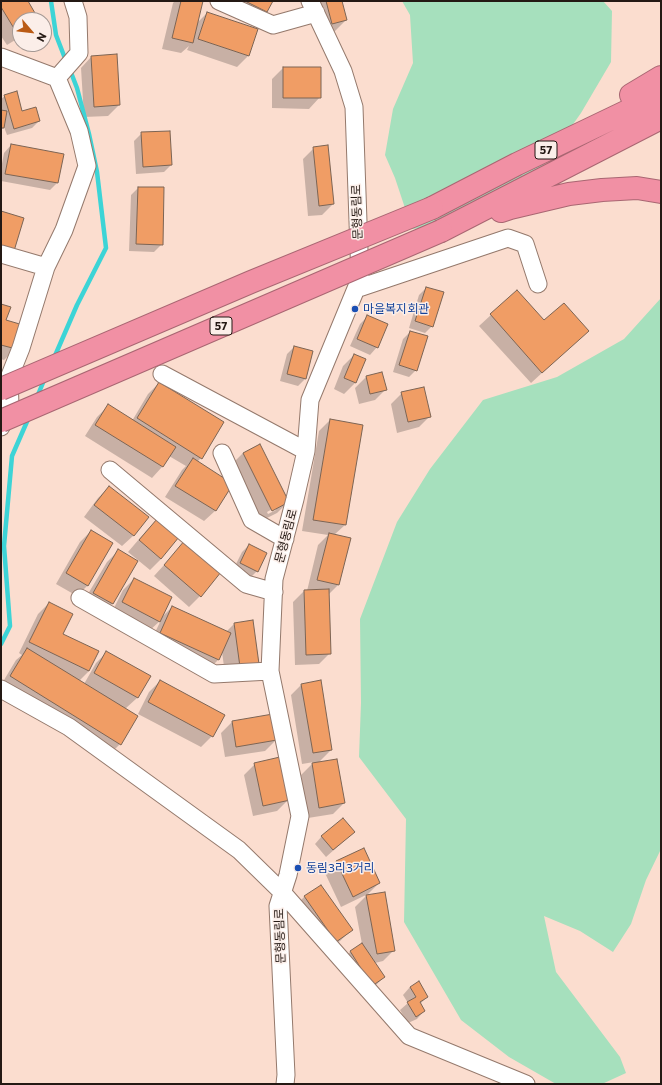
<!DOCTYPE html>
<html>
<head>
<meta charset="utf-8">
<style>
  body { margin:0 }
  #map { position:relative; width:662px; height:1085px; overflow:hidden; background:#fbddcf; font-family:Commissioner,sans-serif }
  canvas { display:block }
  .frame { position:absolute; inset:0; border:2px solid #241914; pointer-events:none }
  .north { position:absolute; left:12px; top:12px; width:40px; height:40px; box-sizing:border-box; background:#fbeee9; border:1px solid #a59994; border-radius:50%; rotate:118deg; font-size:11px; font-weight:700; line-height:16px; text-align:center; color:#241914 }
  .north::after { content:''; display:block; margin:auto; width:14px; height:18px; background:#ba5a14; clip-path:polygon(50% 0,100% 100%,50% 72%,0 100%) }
</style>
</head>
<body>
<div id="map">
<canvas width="662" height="1085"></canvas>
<div class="frame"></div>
<div class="north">N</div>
</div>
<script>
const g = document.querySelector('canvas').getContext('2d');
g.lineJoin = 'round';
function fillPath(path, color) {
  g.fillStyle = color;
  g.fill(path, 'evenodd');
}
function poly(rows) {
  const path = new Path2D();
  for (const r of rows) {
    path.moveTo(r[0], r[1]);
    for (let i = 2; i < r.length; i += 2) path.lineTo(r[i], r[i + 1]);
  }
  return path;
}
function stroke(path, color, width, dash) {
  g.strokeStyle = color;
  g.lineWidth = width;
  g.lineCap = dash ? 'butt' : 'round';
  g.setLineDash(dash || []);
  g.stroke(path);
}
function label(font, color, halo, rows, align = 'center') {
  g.font = font + ' Commissioner,"Noto Sans KR",sans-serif';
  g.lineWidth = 3;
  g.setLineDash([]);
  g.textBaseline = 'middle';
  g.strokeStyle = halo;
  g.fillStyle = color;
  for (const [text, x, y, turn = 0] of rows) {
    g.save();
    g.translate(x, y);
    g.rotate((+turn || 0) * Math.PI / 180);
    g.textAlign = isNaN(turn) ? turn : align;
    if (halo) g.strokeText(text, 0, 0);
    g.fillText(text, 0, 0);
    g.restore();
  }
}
const green = poly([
  [402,1,603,1,612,11,611,62,581,113,542,168,448,225,412,229,395,178,385,155,393,109,413,63,410,15],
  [661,298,661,849,646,880,631,924,613,952,580,931,544,916,556,972,620,1057,626,1073,602,1084,556,1084,509,1057,461,1020,404,922,406,819,359,757,361,703,360,619,397,522,430,469,483,400,557,377,624,339]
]);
const shadow = poly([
  [1,1,27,1,38,20,20,20,20,37,7,45,1,36],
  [175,1,202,1,197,23,207,13,248,56,237,67,187,50,189,46,181,53,162,49,173,3],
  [212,1,272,1,266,12,255,23],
  [312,1,340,1,346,20,335,31,321,35],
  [92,56,119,105,108,116,84,117,81,68],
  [283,68,320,97,309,109,272,108,272,79],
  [5,96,22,113,39,121,32,128,7,135,4,127,1,130,1,99],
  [142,133,171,165,164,172,136,174,134,141],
  [11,145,57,183,50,190,1,181,1,169,4,153],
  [314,148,333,204,322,215,308,216,303,159],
  [138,188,162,244,154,252,129,251,131,195],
  [426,288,432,326,425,333,409,328,419,295],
  [517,291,544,322,588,331,531,383,479,326],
  [1,305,5,321,15,349,4,360,1,359],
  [367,317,377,347,370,355,350,346,360,324],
  [410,332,416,370,409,377,393,372,403,339],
  [294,347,305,379,298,386,280,381,287,354],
  [354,355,355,383,344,394,334,389,343,366],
  [366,377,386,389,375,400,359,404,355,388],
  [159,383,201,458,197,462,232,484,215,511,204,521,165,497,182,470,186,466,169,456,162,467,152,478,85,436,97,417,108,406,132,421,148,394],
  [402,393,430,416,419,427,397,433,391,404],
  [330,420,362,425,345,525,334,535,338,585,328,595,330,653,319,664,295,665,293,602,304,591,307,591,318,545,328,535,302,531,319,431],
  [259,445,288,502,277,513,261,521,232,464,243,453],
  [276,507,276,510,268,514,267,512],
  [109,487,147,517,133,536,122,546,84,517,98,498],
  [157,520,161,559,150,570,128,552,146,531],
  [91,531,88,585,77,596,56,584,80,542],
  [185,542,200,596,189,607,154,576],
  [249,545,257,571,250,578,233,570,242,552],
  [118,551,136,561,112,604,101,615,82,604,107,562],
  [134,579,160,619,172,607,226,632,234,624,258,664,226,681,222,652,218,660,207,671,149,645,161,620,148,632,111,614,123,590],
  [49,603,62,634,89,671,79,681,84,684,96,663,107,652,149,676,137,698,125,709,137,717,120,744,109,755,1,685,16,660,22,655,19,653,38,614],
  [160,681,212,736,201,747,138,714,149,692],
  [302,684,331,750,318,763,344,803,333,814,308,818,301,775,314,762,302,764,291,695],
  [232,722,276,740,265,751,225,757,221,733],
  [255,764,288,800,277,811,253,816,244,775],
  [354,832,326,857,315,844,322,836],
  [336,862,379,883,368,894,341,907,325,873],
  [320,886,351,930,340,941,324,952,293,908,304,897],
  [384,893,394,950,383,961,375,963,384,977,373,988,361,996,339,963,350,952,362,944,355,907,366,896],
  [410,987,427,997,420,1004,424,1011,417,1019,408,1023,400,1010,408,1003,403,995]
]);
const stream = poly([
  [51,1,56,35,66,61],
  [54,358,77,305,106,248,97,172,89,134,77,88,70,70],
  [37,397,45,378],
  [1,644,10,626,4,546,12,456,29,417]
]);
const building = poly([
  [1,1,28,1,39,20,20,20,20,34,18,35,1,7,1,1],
  [181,1,203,1,193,43,172,38,181,1],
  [245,1,273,1,267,12,245,1],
  [326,1,342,1,347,20,332,24,326,1],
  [207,12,258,29,249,56,198,39,207,12],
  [117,54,120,105,94,107,91,56,117,54],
  [283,67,321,67,321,98,283,98,283,67],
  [17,91,22,111,36,107,40,121,14,129,4,95,17,91],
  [1,110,7,111,4,128,1,128,1,110],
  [170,131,172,165,143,167,141,132,170,131],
  [11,144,64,154,58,183,5,174,11,144],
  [328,145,334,204,319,206,313,147,328,145],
  [138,187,164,187,163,245,136,244,138,187],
  [1,211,24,218,14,251,1,247,1,211],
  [426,287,444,292,433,327,415,321,426,287],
  [517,290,544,320,564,303,589,331,542,373,490,314,517,290],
  [1,304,11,307,6,320,23,325,16,349,1,345,1,304],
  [367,315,388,324,378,348,357,339,367,315],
  [410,331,428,336,417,371,399,365,410,331],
  [294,346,313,351,306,379,287,374,294,346],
  [354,354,366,359,356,383,344,378,354,354],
  [382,372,387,390,370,394,366,376,382,372],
  [159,382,224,422,202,459,137,418,159,382],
  [424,387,431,417,408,422,401,392,424,387],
  [108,404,176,447,163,467,95,425,108,404],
  [330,419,363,425,346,525,313,520,330,419],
  [260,444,289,502,272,511,243,453,260,444],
  [193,458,233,484,216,511,175,486,193,458],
  [109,486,149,517,134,536,94,505,109,486],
  [157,519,179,537,161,559,139,540,157,519],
  [91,530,113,543,88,586,66,573,91,530],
  [329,533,351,538,339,585,317,580,329,533],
  [185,540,221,572,201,597,164,565,185,540],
  [249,544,267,553,258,572,240,563,249,544],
  [118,549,138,561,113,604,93,593,118,549],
  [134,578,172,597,160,622,122,602,134,578],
  [329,589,331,654,306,655,304,590,329,589],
  [49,602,73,614,63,634,99,651,89,671,29,642,49,602],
  [172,606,231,633,219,660,160,633,172,606],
  [253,620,259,664,240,667,234,623,253,620],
  [27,648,138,716,121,745,10,676,27,648],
  [106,651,151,676,138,698,94,673,106,651],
  [160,680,225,715,213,737,148,702,160,680],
  [321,680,332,750,313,753,301,684,321,680],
  [273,714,277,740,236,747,232,721,273,714],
  [280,757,290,800,263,806,254,763,280,757],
  [337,759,345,803,319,808,312,763,337,759],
  [343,818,355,832,333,850,321,836,343,818],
  [364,848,380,883,353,897,336,861,364,848],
  [321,885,353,930,336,942,304,896,321,885],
  [385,892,395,951,377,954,366,895,385,892],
  [362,943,385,977,372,986,350,951,362,943],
  [419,981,428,997,420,1002,425,1011,416,1017,407,1002,416,997,410,987,419,981]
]);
const minor = poly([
  [219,1,273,25,316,13],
  [1,57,57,78,79,53,78,17,73,1],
  [1,254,46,267],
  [356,289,508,238,525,244,538,284],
  [162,374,306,451],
  [1,427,10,405,9,378,21,348,46,267,64,230,87,166,79,131,57,78],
  [222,453,252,520,285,539],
  [110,470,246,584,274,592],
  [80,598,214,674,270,671],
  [1,689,69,727,239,850,282,892,409,1036,526,1084],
  [285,1084,286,1075,278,906,288,875,300,816,270,671,274,579,295,499,306,451,310,400,360,279,354,107,343,71,310,1]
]);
const highway = poly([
  [631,95,661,77],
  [432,208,517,164,661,95],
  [501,211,510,208,569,194,602,190,637,188,661,192],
  [441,231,661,118]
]);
const highwayBridge = poly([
  [1,389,251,282,432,208],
  [1,421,441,231]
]);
const markers = [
  [355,309,4,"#1a4fb4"],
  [298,868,4,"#1a4fb4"]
];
const shields = [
  [546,150,22],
  [221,326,22]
];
const shieldNames = [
  ["57",546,150],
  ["57",221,326]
];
const streetNames = [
  ["문형동림로",357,212,-92],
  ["문형동림로",286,536,-75],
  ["문형동림로",280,936,-92]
];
const transitNames = [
  ["마을복지회관",363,309],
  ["동림3리3거리",306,868]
];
fillPath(green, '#a6e0bd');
fillPath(shadow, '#0003');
stroke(stream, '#3cd4d6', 4.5);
fillPath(building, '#f09d65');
stroke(building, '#7c6454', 1);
stroke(minor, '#94796c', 19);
stroke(highway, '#a96672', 24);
stroke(minor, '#fff', 17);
stroke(highway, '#f190a4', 22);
stroke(highwayBridge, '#a96672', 24, []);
stroke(highwayBridge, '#f190a4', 22);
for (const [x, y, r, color] of markers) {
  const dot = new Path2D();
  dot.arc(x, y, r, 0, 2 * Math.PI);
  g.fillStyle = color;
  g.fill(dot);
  stroke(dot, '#fbeee9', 1.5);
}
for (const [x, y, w] of shields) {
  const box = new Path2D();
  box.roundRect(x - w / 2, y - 9, w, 18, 3);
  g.fillStyle = '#fbeee9';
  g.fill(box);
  stroke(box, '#241914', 1);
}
label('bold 11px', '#241914', null, shieldNames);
label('12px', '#241914', '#fbeee9', streetNames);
label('12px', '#164399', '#fbeee9', transitNames, 'left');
</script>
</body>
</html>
